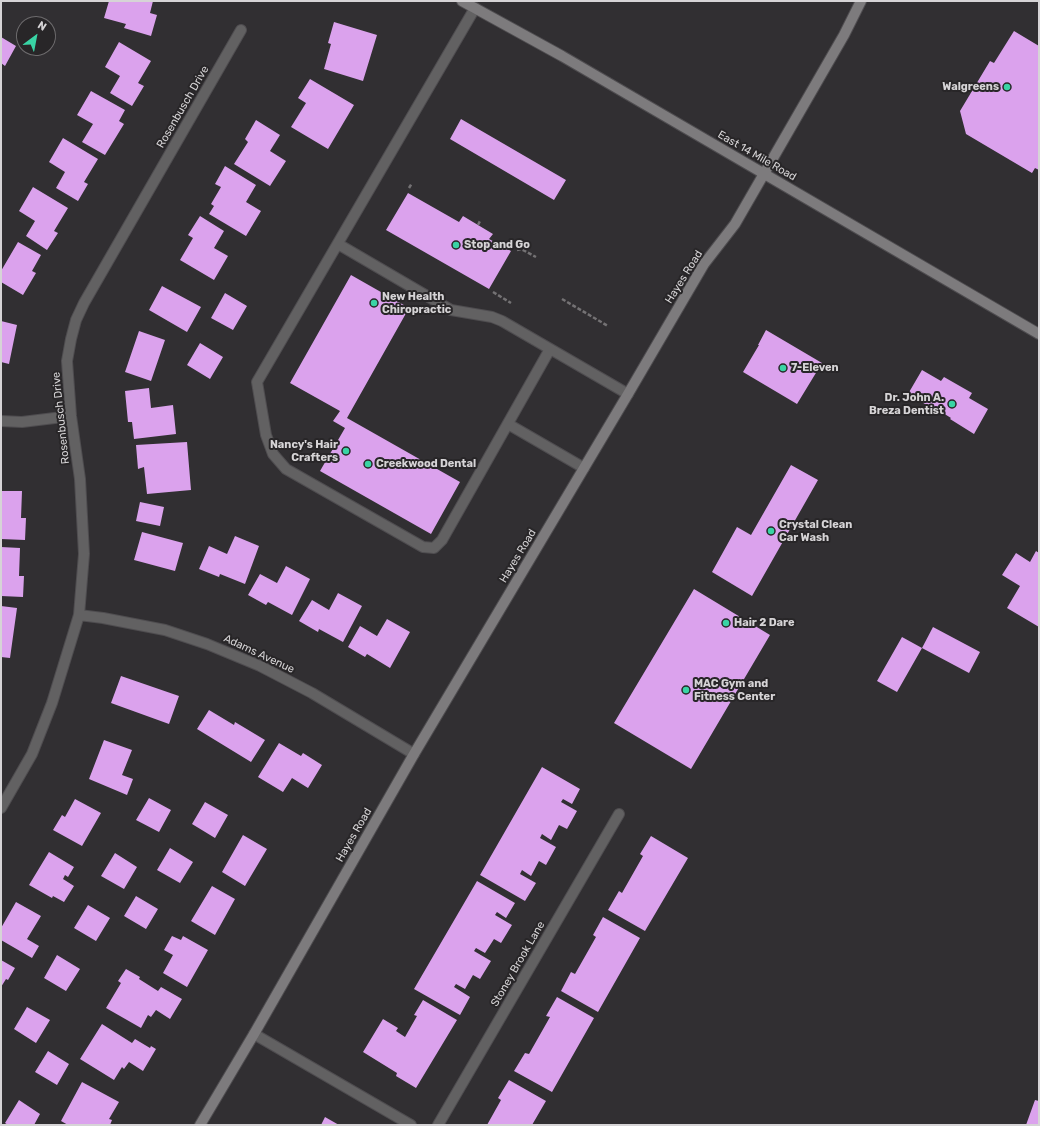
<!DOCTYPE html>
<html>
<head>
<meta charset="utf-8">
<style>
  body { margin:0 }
  #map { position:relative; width:1040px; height:1126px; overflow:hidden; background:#312f32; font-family:Rubik,sans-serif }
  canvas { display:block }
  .frame { position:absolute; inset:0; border:2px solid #d6d4d6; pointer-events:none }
  .north { position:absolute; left:16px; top:16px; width:40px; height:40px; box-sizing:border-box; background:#282628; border:1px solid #6e6c6e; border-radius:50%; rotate:32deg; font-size:11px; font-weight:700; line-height:16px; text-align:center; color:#d6d4d6 }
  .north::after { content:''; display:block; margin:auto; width:14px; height:18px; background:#39d4a5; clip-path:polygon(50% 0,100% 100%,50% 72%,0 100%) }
</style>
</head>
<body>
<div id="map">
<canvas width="1040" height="1126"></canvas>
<div class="frame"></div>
<div class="north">N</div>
</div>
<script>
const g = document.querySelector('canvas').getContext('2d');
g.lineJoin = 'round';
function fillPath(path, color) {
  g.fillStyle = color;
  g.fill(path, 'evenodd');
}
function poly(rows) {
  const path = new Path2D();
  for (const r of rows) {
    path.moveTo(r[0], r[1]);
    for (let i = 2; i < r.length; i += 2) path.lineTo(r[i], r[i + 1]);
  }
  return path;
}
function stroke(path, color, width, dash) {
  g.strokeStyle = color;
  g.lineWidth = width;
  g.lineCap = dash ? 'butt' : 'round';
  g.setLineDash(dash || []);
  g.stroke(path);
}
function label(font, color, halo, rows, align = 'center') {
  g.font = font + ' Rubik,sans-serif';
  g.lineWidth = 4;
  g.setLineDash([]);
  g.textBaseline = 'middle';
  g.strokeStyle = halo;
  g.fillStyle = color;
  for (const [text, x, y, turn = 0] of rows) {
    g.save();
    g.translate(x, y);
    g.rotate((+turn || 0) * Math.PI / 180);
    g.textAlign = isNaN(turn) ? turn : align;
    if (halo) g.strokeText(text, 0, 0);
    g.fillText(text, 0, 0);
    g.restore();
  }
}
const building = poly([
  [109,1,153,1,150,13,157,15,151,36,124,28,126,24,104,18],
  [334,22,377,35,363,81,324,69,331,44,328,43],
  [1014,31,1039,46,1039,170,1035,168,1032,173,966,134,960,111,990,61,994,63],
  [1,37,16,46,5,66,1,63],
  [119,42,151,61,138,83,144,86,132,106,110,93,120,76,105,67],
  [310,79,354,105,328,149,291,127,306,103,298,98],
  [91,91,125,110,119,121,124,124,105,155,82,142,93,124,77,115],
  [461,119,566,180,554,200,450,139],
  [256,120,280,135,270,151,286,161,270,186,234,164,248,142,245,139],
  [63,138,98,159,84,182,88,184,78,201,56,188,65,172,49,162],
  [225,166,256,185,246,202,261,211,246,236,209,214,214,206,211,204,221,187,215,184],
  [33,187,68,208,54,231,58,233,47,250,26,236,35,221,19,211],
  [408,193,459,222,463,216,493,234,489,239,511,251,489,289,386,230],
  [200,216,224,231,214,248,228,256,214,280,180,260,193,238,188,235],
  [18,242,41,255,32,271,36,273,23,295,1,282,1,271],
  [351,275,409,308,347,418,460,482,431,534,320,471,345,428,333,421,340,411,290,383],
  [162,286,201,307,187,332,149,310],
  [225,293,247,306,233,330,211,318],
  [1,321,17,325,9,364,1,362],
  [766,330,822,363,797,404,743,372,759,345,758,345],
  [139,331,165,340,151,381,125,372],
  [200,343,223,357,210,379,187,365],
  [922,370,941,381,944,377,972,393,969,398,988,409,974,434,950,419,951,418,943,413,942,414,908,394],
  [149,388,151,408,173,405,176,434,134,439,132,422,128,422,125,391],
  [187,442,191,490,147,494,144,467,138,469,136,445],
  [791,465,818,480,752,596,712,572,737,527,751,535],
  [1,491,22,491,21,518,26,518,25,540,1,539],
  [140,502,164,507,160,526,136,521],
  [142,532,183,543,175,571,134,560],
  [235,536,259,546,245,584,220,574,219,577,199,569,209,546,227,554],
  [1,547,20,548,19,576,24,576,23,597,1,596],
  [1036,551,1039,553,1039,627,1007,608,1020,586,1002,575,1016,553,1030,562],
  [286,566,310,579,292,615,268,602,266,605,248,595,260,574,277,583],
  [694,589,770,635,691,769,614,723],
  [338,593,362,606,343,642,319,629,318,632,299,621,312,600,329,610],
  [1,606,17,608,10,658,1,657],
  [387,619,410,632,390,668,367,654,365,657,348,647,360,626,377,636],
  [933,627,980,652,969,673,922,648],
  [902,637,922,648,897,692,877,681],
  [121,676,179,696,169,724,111,703],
  [209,710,234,725,235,722,265,740,251,762,197,729],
  [104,740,132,750,122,775,133,779,127,795,89,779],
  [279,743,301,756,303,753,322,765,308,788,292,778,283,792,258,777],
  [542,767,580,789,572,804,563,799,561,802,577,811,567,829,559,825,551,840,542,834,540,838,556,847,546,865,539,861,531,876,522,870,520,874,536,883,525,901,480,875],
  [149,798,171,810,159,832,136,820],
  [75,799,101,813,82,846,53,830,62,815,65,817],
  [205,802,228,815,215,838,192,824],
  [243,835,267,849,245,886,222,872],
  [651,836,688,858,645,931,608,910,619,891,622,893,643,856,640,854],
  [170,848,193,862,180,883,157,870],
  [49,852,74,867,68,877,65,875,63,879,74,886,64,902,53,896,52,898,29,885],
  [115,853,137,867,124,889,101,876],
  [477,881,515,903,506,918,497,912,495,915,512,925,501,943,494,939,485,953,476,948,474,951,491,961,480,979,473,975,465,989,456,984,454,987,470,997,460,1015,414,989],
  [212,886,235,899,215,935,191,921],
  [136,896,158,909,146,929,124,916],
  [16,902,41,916,27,939,39,946,32,958,1,940,1,928],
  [88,905,110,918,96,941,74,928],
  [603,917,640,938,598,1012,561,991,571,972,575,974,596,937,593,935],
  [172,936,181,940,183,936,208,950,187,987,163,973,173,955,164,950],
  [57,955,80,969,66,991,44,978],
  [1,960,15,968,8,980,6,979,1,987],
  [126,969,140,977,139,979,158,991,161,987,182,999,170,1019,156,1010,151,1017,148,1015,141,1028,106,1008,121,983,118,981],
  [557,997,594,1018,552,1092,514,1071,525,1053,529,1054,550,1017,546,1016],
  [423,1000,457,1020,416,1088,396,1076,397,1073,363,1052,383,1019,398,1028,396,1031,405,1037,417,1016,414,1015],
  [27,1007,50,1020,36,1043,14,1029],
  [102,1024,132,1043,135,1039,150,1048,151,1046,156,1049,143,1071,129,1062,124,1069,122,1067,114,1080,80,1059],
  [48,1051,69,1064,57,1085,35,1072],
  [509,1080,546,1101,532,1125,487,1125,501,1100,498,1098],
  [82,1082,119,1102,109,1119,112,1120,110,1125,68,1125,61,1121],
  [19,1100,40,1114,34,1125,8,1125,5,1123],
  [1035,1100,1039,1101,1039,1125,1026,1125],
  [325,1117,339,1125,321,1125]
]);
const path = poly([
  [409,188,412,183],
  [478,225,480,221],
  [517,250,521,249,536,257],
  [493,292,511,303],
  [562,299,608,326]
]);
const lane = poly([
  [475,8,257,382,266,435,273,454,286,469,423,547,434,548,442,540,550,349],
  [338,244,451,310,492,317,502,321,628,394],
  [508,424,584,468]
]);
const street = poly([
  [1,421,22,422,71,416],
  [79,615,103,618,165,630,207,644,260,666,312,693,414,754],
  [1,808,32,754,52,703,79,615,84,554,80,479,71,416,67,361,71,339,76,320,84,303,241,30],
  [254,1034,411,1125],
  [438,1125,619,814]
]);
const secondary = poly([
  [462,1,562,56,1039,334],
  [200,1125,254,1034,414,754,628,394,704,264,735,224,844,35,861,1]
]);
const markers = [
  [1007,87,4,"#39d4a5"],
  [456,245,4,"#39d4a5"],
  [374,303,4,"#39d4a5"],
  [783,368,4,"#39d4a5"],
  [952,404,4,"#39d4a5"],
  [346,451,4,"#39d4a5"],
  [368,464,4,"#39d4a5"],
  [771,531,4,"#39d4a5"],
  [726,623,4,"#39d4a5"],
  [686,690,4,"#39d4a5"]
];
const poiNames = [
  ["Walgreens",999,87,"right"],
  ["Stop and Go",464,245],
  ["New Health",382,297],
  ["Chiropractic",382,310],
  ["7-Eleven",791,368],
  ["Dr. John A.",944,398,"right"],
  ["Breza Dentist",944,411,"right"],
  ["Nancy's Hair",338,445,"right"],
  ["Crafters",338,458,"right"],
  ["Creekwood Dental",376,464],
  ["Crystal Clean",779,525],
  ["Car Wash",779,538],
  ["Hair 2 Dare",734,623],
  ["MAC Gym and",694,684],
  ["Fitness Center",694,697]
];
const streetNames = [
  ["Rosenbusch Drive",183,107,-60],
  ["East 14 Mile Road",757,156,30],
  ["Hayes Road",684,277,-58],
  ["Rosenbusch Drive",61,418,-96],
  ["Hayes Road",518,556,-59],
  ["Adams Avenue",259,654,25],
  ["Hayes Road",354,835,-60],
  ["Stoney Brook Lane",518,964,-60]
];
fillPath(building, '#dba2ed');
stroke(lane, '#4f4d50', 12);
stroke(street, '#4f4d50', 12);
stroke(secondary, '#4f4d50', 12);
stroke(path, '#747274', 2.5, [4, 2]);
stroke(lane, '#626162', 10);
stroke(street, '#626162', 10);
stroke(secondary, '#7d7b7d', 10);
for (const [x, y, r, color] of markers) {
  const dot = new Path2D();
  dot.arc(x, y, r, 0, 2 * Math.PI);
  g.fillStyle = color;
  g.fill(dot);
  stroke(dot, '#282628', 1.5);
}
label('bold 11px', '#d6d4d6', '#282628', poiNames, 'left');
label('11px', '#d6d4d6', '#282628', streetNames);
</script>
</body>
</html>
